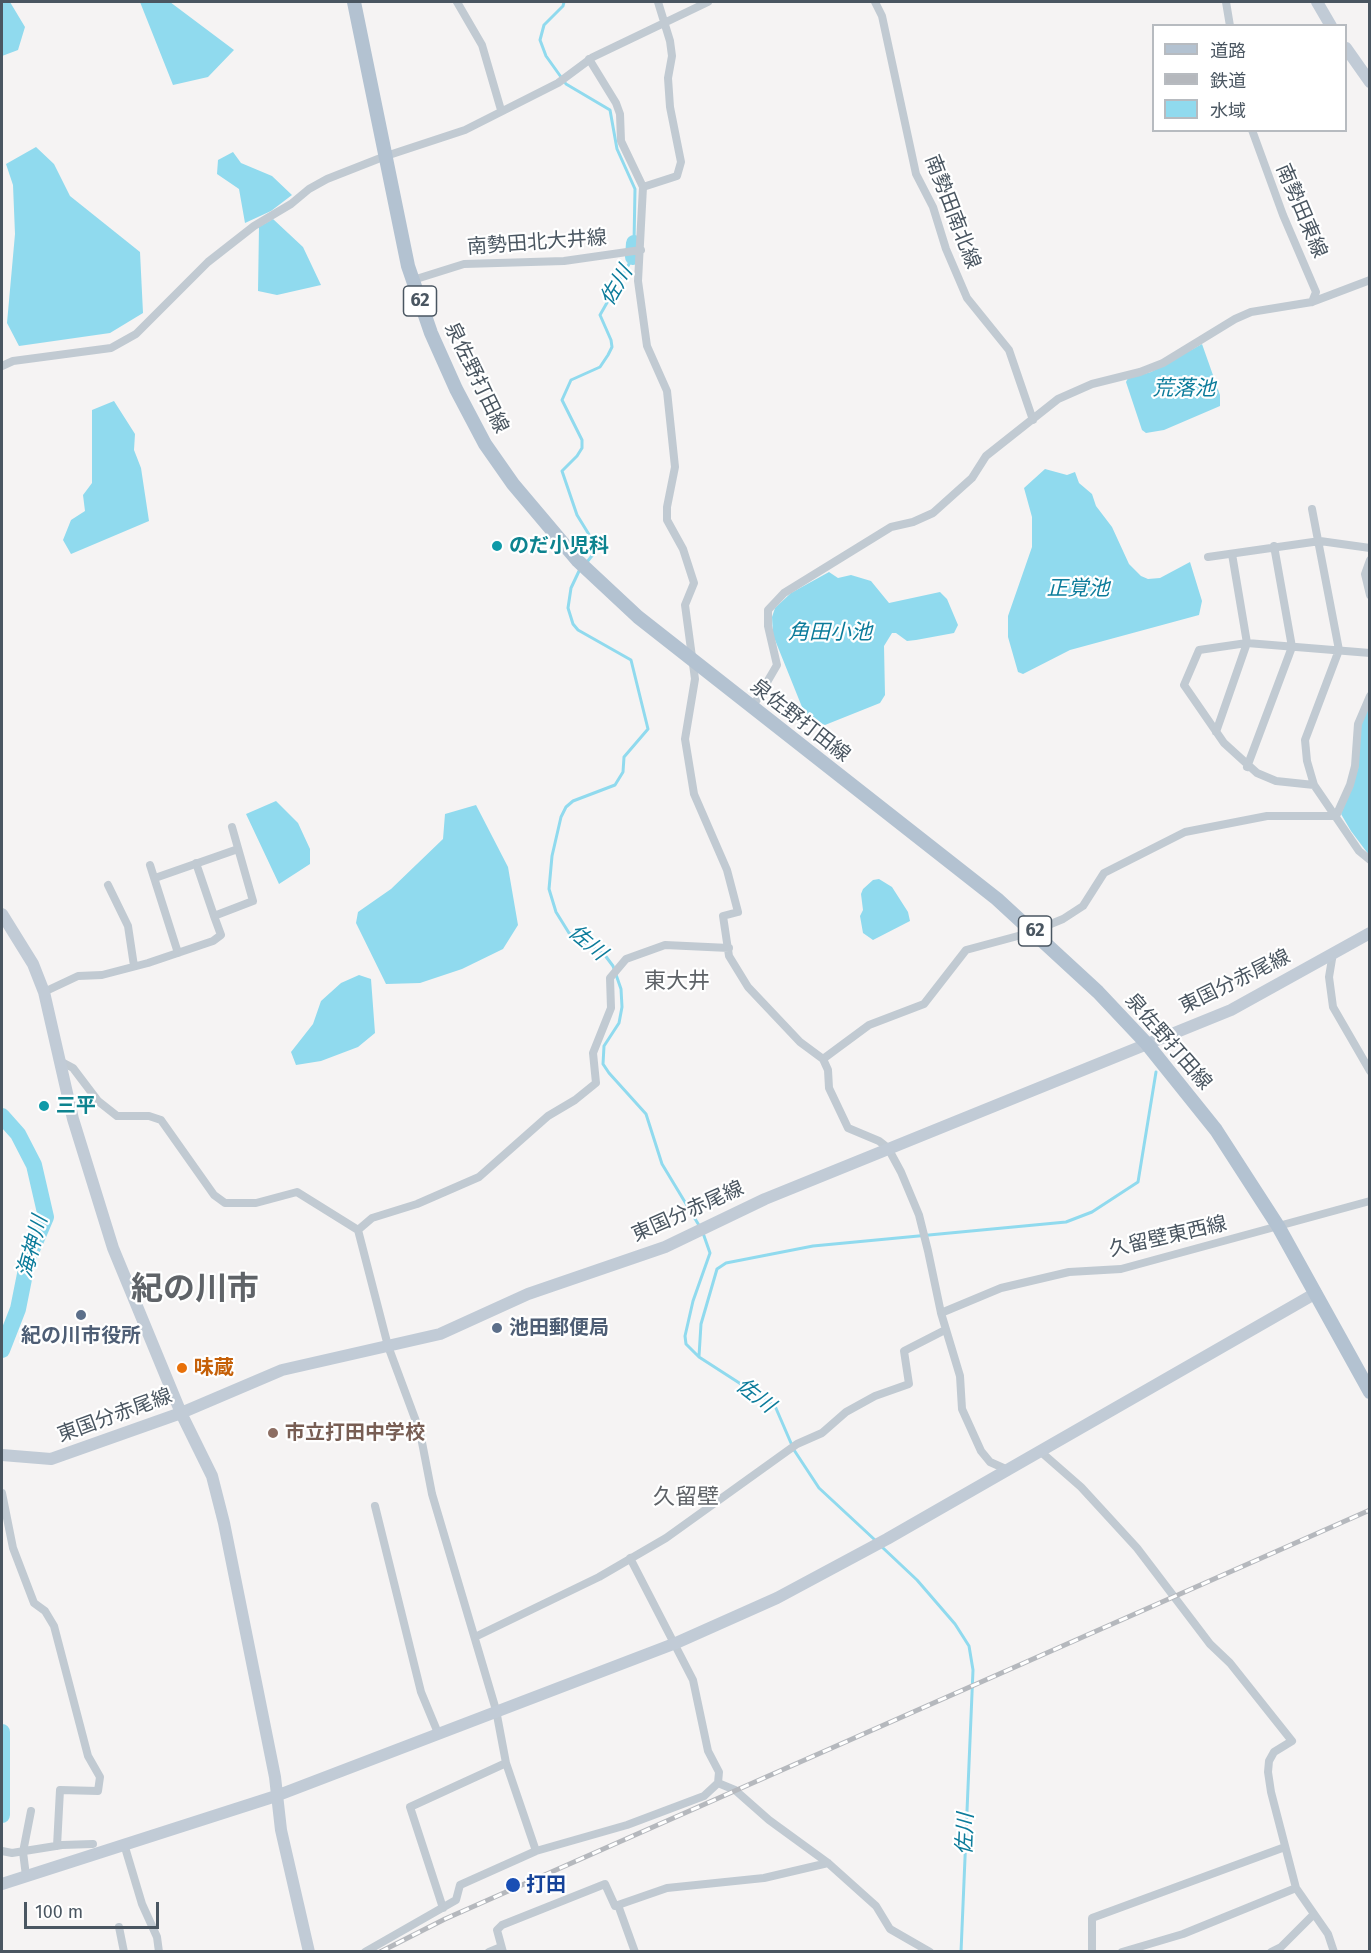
<!DOCTYPE html>
<html>
<head>
<meta charset="utf-8">
<style>
  body { margin:0 }
  #map { position:relative; width:1371px; height:1953px; overflow:hidden; background:#f5f3f3; font-family:"Fira Sans","Noto Sans JP",sans-serif }
  canvas { display:block }
  .frame { position:absolute; inset:0; border:3px solid #4a5661; pointer-events:none }
  .legend { position:absolute; left:1152px; top:24px; width:195px; height:108px; box-sizing:border-box; background:#fff; border:2px solid #b7bbc0; margin:0; padding:8px 10px; list-style:none; font-size:18px; color:#4a5661 }
  .legend li { display:flex; align-items:center; gap:12px; height:30px }
  .legend b { width:30px; border:2px solid #b7bbc0 }
  .scale { position:absolute; left:24px; top:1902px; width:135px; height:27px; box-sizing:border-box; border:3px solid #4a5661; border-top:0; padding-left:8px; font-size:18px; line-height:21px; white-space:nowrap; color:#4a5661; -webkit-text-stroke:4px #fff; paint-order:stroke }
</style>
</head>
<body>
<div id="map">
<canvas width="1371" height="1953"></canvas>
<div class="frame"></div>
<ul class="legend">
<li><b style="height:8px;background:#b3c2d1"></b>道路</li>
<li><b style="height:8px;background:#b5b8bd"></b>鉄道</li>
<li><b style="height:16px;background:#90daee"></b>水域</li>
</ul>
<div class="scale">100 m</div>
</div>
<script>
const g = document.querySelector('canvas').getContext('2d');
g.lineJoin = 'round';
function fillPath(path, color) {
  g.fillStyle = color;
  g.fill(path, 'evenodd');
}
function poly(rows) {
  const path = new Path2D();
  for (const r of rows) {
    path.moveTo(r[0], r[1]);
    for (let i = 2; i < r.length; i += 2) path.lineTo(r[i], r[i + 1]);
  }
  return path;
}
function stroke(path, color, width, dash) {
  g.strokeStyle = color;
  g.lineWidth = width;
  g.lineCap = dash ? 'butt' : 'round';
  g.setLineDash(dash || []);
  g.stroke(path);
}
function label(font, color, halo, rows, align = 'center') {
  g.font = font + ' "Fira Sans","Noto Sans JP",sans-serif';
  g.lineWidth = 4.5;
  g.setLineDash([]);
  g.textBaseline = 'middle';
  g.strokeStyle = halo;
  g.fillStyle = color;
  for (const [text, x, y, turn = 0] of rows) {
    g.save();
    g.translate(x, y);
    g.rotate((+turn || 0) * Math.PI / 180);
    g.textAlign = isNaN(turn) ? turn : align;
    if (halo) g.strokeText(text, 0, 0);
    g.fillText(text, 0, 0);
    g.restore();
  }
}
const water = poly([
  [2,2,10,2,25,27,18,50,2,56],
  [140,2,170,2,234,50,208,77,173,85],
  [36,147,54,164,70,196,140,252,143,313,110,333,19,346,7,323,15,234,13,185,6,164],
  [233,152,241,163,272,176,292,195,271,211,245,223,239,189,217,174,218,160],
  [273,219,303,247,321,285,277,295,258,291,259,227],
  [1202,344,1220,395,1220,406,1164,430,1146,433,1142,430,1126,382,1128,378,1151,372],
  [114,401,135,434,134,450,141,468,149,521,71,554,63,540,71,520,85,511,83,495,92,483,92,410],
  [1045,469,1067,475,1075,472,1079,483,1092,494,1096,506,1112,527,1129,564,1141,576,1148,579,1160,578,1190,562,1202,601,1199,615,1070,650,1023,674,1018,672,1008,637,1008,616,1032,547,1032,517,1024,488],
  [829,572,838,578,851,575,871,581,889,603,940,592,947,599,958,625,954,633,916,640,907,641,896,633,892,633,884,646,885,695,880,703,825,725,812,722,802,707,773,635,772,617,775,608,791,593],
  [1369,702,1369,855,1351,831,1341,814,1358,769,1361,724],
  [276,801,298,823,310,849,310,864,279,884,246,814],
  [476,805,508,867,518,925,503,949,462,969,420,983,386,984,356,923,358,912,391,889,443,839,445,814],
  [879,879,892,887,908,912,910,921,873,940,863,933,860,916,863,910,861,894,863,889,873,880],
  [359,975,371,979,375,1033,358,1047,321,1061,296,1065,291,1052,313,1024,321,1001,341,983]
]);
const stream = poly([
  [564,2,563,6,544,25,540,40,546,56,566,84,610,110,617,149,635,189,634,243],
  [587,562,595,552,596,546,577,515,562,471,577,456,582,448,582,440,562,400,571,380,600,367,608,355,612,347,611,340,600,315,633,257],
  [580,569,571,588,568,608,573,624,578,630,631,660,648,729,624,757,623,772,615,785,573,801,566,807,561,817,552,856,549,889,556,912,569,933,604,954,613,966,621,989,622,1007,619,1023,604,1046,603,1064,609,1073,646,1114,662,1164,700,1227],
  [703,1233,710,1253,693,1301,685,1336,686,1344,699,1357,775,1406,794,1450,819,1488,875,1540],
  [699,1356,701,1324,717,1269,726,1263,813,1246,1066,1222,1092,1212,1138,1182,1156,1072],
  [882,1547,917,1580,955,1624,969,1646,973,1670,961,1952]
]);
const river = poly([
  [633,257,634,243],
  [2,1116,18,1134,34,1165,46,1217,28,1259,18,1309,2,1350],
  [2,1732,2,1815]
]);
const street = poly([
  [457,2,482,45,501,110],
  [875,2,882,16,916,174,933,207,946,249,967,298,1009,350,1033,420],
  [1226,2,1230,26],
  [589,59,616,103,620,114,621,141,643,187,638,281,647,346,667,391,675,467,667,507,667,520,683,549,694,583,685,605,695,679,685,739,694,794,727,870,738,912,723,916,729,956,748,987,800,1042,823,1059,828,1070,829,1088,848,1128,879,1141,888,1148,901,1172,919,1215,928,1251,941,1313,960,1376,962,1409,981,1451,990,1462,1008,1470],
  [1252,130,1283,215,1316,292,1312,302],
  [643,187,677,176,681,162,670,107,668,78,672,56,670,41,658,2],
  [413,280,464,264,564,261,641,250],
  [2,366,13,361,111,348,136,334,208,262,254,226,291,204,309,189,327,179,383,157,465,130,558,83,593,57,708,2],
  [1312,509,1339,650,1305,740,1307,761,1314,785,1359,851,1370,860],
  [1208,557,1320,541,1370,548],
  [1370,560,1365,574,1370,595],
  [752,708,777,665,768,626,768,610,784,593,891,527,913,522,933,513,972,478,986,456,1058,399,1092,384,1140,372,1163,363,1235,319,1251,312,1312,302,1370,280],
  [1216,732,1247,643,1232,554],
  [1247,767,1292,647,1274,546],
  [1314,785,1276,781,1257,773,1224,743,1184,685,1199,650,1247,643,1370,653],
  [196,863,214,916],
  [150,865,178,953],
  [155,878,238,849],
  [108,885,128,926,134,966],
  [1333,953,1329,977,1333,1007,1370,1071],
  [44,992,78,976,102,975,148,963,213,941,221,935,214,916,253,901,232,827],
  [823,1059,869,1025,924,1004,966,950,1029,933,1063,919,1083,906,1104,873,1185,832,1267,816,1336,816,1350,785,1355,766,1358,724,1370,696],
  [58,1060,73,1068,98,1101,117,1116,149,1116,161,1120,214,1195,225,1203,256,1203,297,1192,358,1230,388,1346,420,1432,432,1494,496,1710,506,1763,536,1851],
  [358,1230,372,1218,417,1204,479,1177,548,1116,575,1100,596,1083,593,1053,611,1008,610,978,626,959,665,945,729,948],
  [941,1313,1001,1288,1069,1272,1121,1269,1370,1201],
  [1041,1452,1081,1487,1137,1548,1210,1644,1230,1663,1292,1741,1274,1752,1269,1761,1268,1772,1271,1792,1296,1888,1328,1934,1334,1952],
  [2,1493,13,1548,34,1603,45,1611,54,1626,88,1756,100,1777,98,1791,60,1790,57,1846],
  [375,1506,421,1692,438,1733],
  [475,1637,599,1577,666,1538,797,1444,822,1433,846,1412,875,1396,909,1384,904,1351,945,1330],
  [718,1783,735,1790,769,1820,828,1863,876,1906,890,1929,930,1952],
  [124,1844,142,1904,157,1937,159,1952],
  [2,1851,12,1853,62,1845,93,1844],
  [26,1876,23,1852,31,1811],
  [618,1905,667,1888,764,1878,828,1863],
  [443,1908,410,1807,506,1763],
  [119,1927,124,1952],
  [365,1952,456,1900,460,1885,536,1851,627,1825,704,1796,718,1783,719,1772,708,1751,693,1680,630,1558],
  [489,1952,501,1947],
  [503,1952,497,1930,502,1925,605,1884,615,1906,618,1905,635,1952],
  [1092,1952,1092,1918,1285,1847],
  [1122,1952,1183,1934,1296,1888],
  [1271,1952,1281,1947,1313,1915]
]);
const secondary = poly([
  [1317,2,1331,26],
  [1346,48,1370,82],
  [2,914,33,964,44,992,73,1119,113,1248,181,1413,212,1476,224,1523,275,1777,281,1830,309,1952],
  [2,1455,51,1459,181,1413,282,1370,440,1334,528,1294,665,1247,765,1199,1231,1010,1370,933],
  [2,1884,276,1796,676,1643,777,1598,887,1539,1316,1293]
]);
const primary = poly([
  [354,2,408,266,431,333,456,389,485,444,513,484,578,561,638,617,997,899,1098,992,1147,1044,1216,1130,1278,1226,1370,1392]
]);
const rail = poly([
  [380,1952,445,1919,1370,1510]
]);
const markers = [
  [497,546,6,"#0f9aa8"],
  [44,1106,6,"#0f9aa8"],
  [81,1315,6,"#5c6f8a"],
  [497,1328,6,"#5c6f8a"],
  [182,1368,6,"#e8710a"],
  [273,1433,6,"#8d6e63"],
  [513,1885,8,"#1a4fb4"]
];
const shields = [
  [420,301,33],
  [1035,931,33]
];
const shieldNames = [
  ["62",420,301],
  ["62",1035,931]
];
const streetNames = [
  ["南勢田東線",1301,211,67],
  ["南勢田南北線",952,212,69],
  ["南勢田北大井線",537,243,-4],
  ["泉佐野打田線",476,378,64],
  ["泉佐野打田線",800,721,38],
  ["東国分赤尾線",1235,982,-26],
  ["泉佐野打田線",1168,1042,49],
  ["東国分赤尾線",688,1212,-24],
  ["久留壁東西線",1168,1237,-13],
  ["東国分赤尾線",115,1416,-20]
];
const cultureNames = [
  ["のだ小児科",509,546],
  ["三平",56,1106]
];
const serviceNames = [
  ["池田郵便局",509,1328],
  ["紀の川市役所",81,1336,"center"]
];
const foodNames = [
  ["味蔵",194,1368]
];
const educationNames = [
  ["市立打田中学校",285,1433]
];
const transitNames = [
  ["打田",526,1885]
];
const waterNames = [
  ["佐川",617,286,-60],
  ["荒落池",1184,389],
  ["正覚池",1078,589],
  ["角田小池",830,633],
  ["佐川",587,943,40],
  ["海神川",33,1247,-75],
  ["佐川",755,1396,38],
  ["佐川",966,1834,-88]
];
const quarterNames = [
  ["東大井",677,982],
  ["久留壁",686,1498]
];
const townNames = [
  ["紀の川市",195,1290]
];
fillPath(water, '#90daee');
stroke(stream, '#90daee', 3);
stroke(river, '#90daee', 16);
stroke(street, '#c1cad2', 8);
stroke(secondary, '#c1cbd6', 12);
stroke(primary, '#b3c2d1', 14);
stroke(rail, '#b5b8bd', 5);
stroke(rail, '#fff', 3, [9]);
for (const [x, y, r, color] of markers) {
  const dot = new Path2D();
  dot.arc(x, y, r, 0, 2 * Math.PI);
  g.fillStyle = color;
  g.fill(dot);
  stroke(dot, '#fff', 2);
}
for (const [x, y, w] of shields) {
  const box = new Path2D();
  box.roundRect(x - w / 2, y - 15, w, 30, 4.5);
  g.fillStyle = '#fff';
  g.fill(box);
  stroke(box, '#4a5661', 1.5);
}
label('bold 18px', '#4a5661', null, shieldNames);
label('20px', '#4a5661', '#fff', streetNames);
label('bold 20px', '#0d838f', '#fff', cultureNames, 'left');
label('bold 20px', '#4e5e75', '#fff', serviceNames, 'left');
label('bold 20px', '#c56008', '#fff', foodNames, 'left');
label('bold 20px', '#785e54', '#fff', educationNames, 'left');
label('bold 20px', '#164399', '#fff', transitNames, 'left');
label('italic 21px', '#0c7c9b', '#fff', waterNames);
label('22px', '#5f6368', '#fff', quarterNames);
label('bold 32px', '#5f6368', '#fff', townNames);
</script>
</body>
</html>
